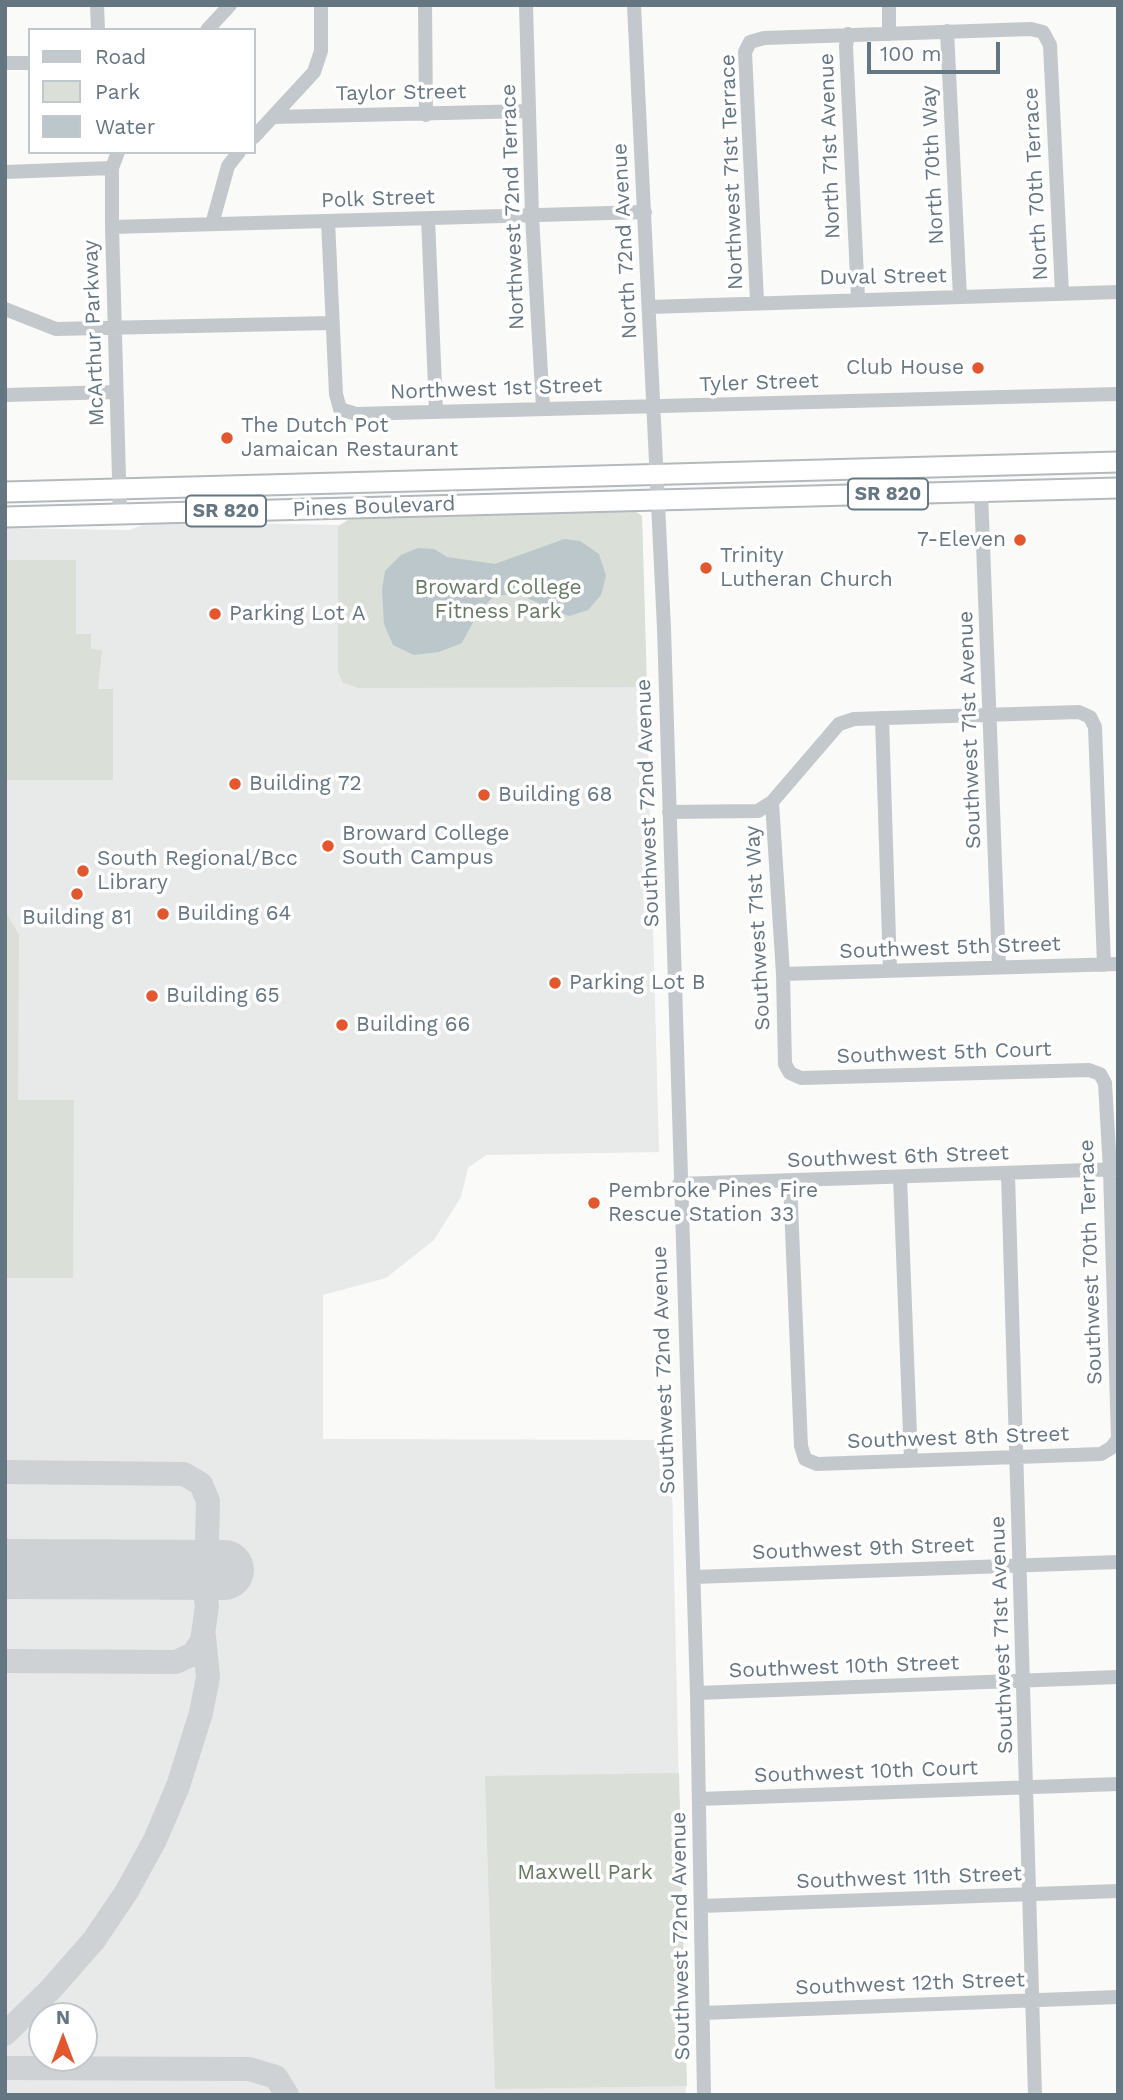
<!DOCTYPE html>
<html>
<head>
<meta charset="utf-8">
<style>
  body { margin:0 }
  #map { position:relative; width:1123px; height:2100px; overflow:hidden; background:#fafaf8; font-family:"Work Sans",sans-serif }
  canvas { display:block }
  .frame { position:absolute; inset:0; border:7px solid #657683; pointer-events:none }
  .legend { position:absolute; left:28px; top:28px; width:228px; height:126px; box-sizing:border-box; background:#fff; border:2px solid #c1c8cd; margin:0; padding:9px 12px; list-style:none; font-size:21px; color:#657683 }
  .legend li { display:flex; align-items:center; gap:14px; height:35px }
  .legend b { width:35px; border:2px solid #c1c8cd }
  .north { position:absolute; left:28px; top:2002px; width:70px; height:70px; box-sizing:border-box; background:#fff; border:2px solid #c1c8cd; border-radius:50%; rotate:0deg; font-size:19px; font-weight:700; line-height:28px; text-align:center; color:#657683 }
  .north::after { content:''; display:block; margin:auto; width:24px; height:32px; background:#e4572e; clip-path:polygon(50% 0,100% 100%,50% 72%,0 100%) }
  .scale { position:absolute; left:867px; top:42px; width:133px; height:32px; box-sizing:border-box; border:4px solid #657683; border-top:0; padding-left:9px; font-size:21px; line-height:24px; white-space:nowrap; color:#657683; -webkit-text-stroke:5px #fff; paint-order:stroke }
</style>
</head>
<body>
<div id="map">
<canvas width="1123" height="2100"></canvas>
<div class="frame"></div>
<ul class="legend">
<li><b style="height:9px;background:#c3c8cc"></b>Road</li>
<li><b style="height:19px;background:#dadfd7"></b>Park</li>
<li><b style="height:19px;background:#bbc7cb"></b>Water</li>
</ul>
<div class="north">N</div>
<div class="scale">100 m</div>
</div>
<script>
const g = document.querySelector('canvas').getContext('2d');
g.lineJoin = 'round';
function fillPath(path, color) {
  g.fillStyle = color;
  g.fill(path, 'evenodd');
}
function poly(rows) {
  const path = new Path2D();
  for (const r of rows) {
    path.moveTo(r[0], r[1]);
    for (let i = 2; i < r.length; i += 2) path.lineTo(r[i], r[i + 1]);
  }
  return path;
}
function stroke(path, color, width, dash) {
  g.strokeStyle = color;
  g.lineWidth = width;
  g.lineCap = dash ? 'butt' : 'round';
  g.setLineDash(dash || []);
  g.stroke(path);
}
function label(font, color, halo, rows, align = 'center') {
  g.font = font + ' "Work Sans",sans-serif';
  g.lineWidth = 7;
  g.setLineDash([]);
  g.textBaseline = 'middle';
  g.strokeStyle = halo;
  g.fillStyle = color;
  for (const [text, x, y, turn = 0] of rows) {
    g.save();
    g.translate(x, y);
    g.rotate((+turn || 0) * Math.PI / 180);
    g.textAlign = isNaN(turn) ? turn : align;
    if (halo) g.strokeText(text, 0, 0);
    g.fillText(text, 0, 0);
    g.restore();
  }
}
const built = poly([
  [634,510,642,516,659,1152,486,1155,468,1168,461,1197,434,1240,386,1278,323,1295,323,1439,671,1440,686,2095,5,2095,5,528,129,530,143,525,186,522,339,525,355,516],
  [42,2016,84,2016,84,2058,42,2058]
]);
const green = poly([
  [633,510,642,516,647,687,359,688,343,683,338,672,338,527,352,517],
  [5,560,76,560,76,634,91,634,91,649,102,650,98,689,113,689,113,780,5,780],
  [5,911,19,935,18,1100,74,1100,73,1278,5,1278],
  [679,1773,687,2086,495,2089,485,1776]
]);
const water = poly([
  [564,539,580,541,599,554,606,576,601,595,588,610,569,616,520,595,502,595,491,599,478,613,462,643,439,652,414,655,393,645,384,624,382,590,385,571,401,555,418,548,434,549,447,557,495,564]
]);
const taxiway = poly([
  [5,1472,184,1474,201,1484,208,1501,207,1544,201,1570,207,1606,202,1641,193,1654,176,1662,5,1661],
  [5,2034,51,1989,94,1940,127,1891,155,1840,178,1786,201,1713,208,1677,204,1637],
  [5,2068,249,2069,276,2077,287,2095]
]);
const runway = poly([
  [5,1569,224,1570]
]);
const minor = poly([
  [97,5,98,30],
  [425,5,426,115],
  [526,5,532,216,543,408],
  [634,5,664,628,697,1693,704,2095],
  [889,5,889,34],
  [207,30,230,5],
  [947,31,960,297],
  [848,34,846,46,858,298],
  [5,63,30,63],
  [273,117,529,111],
  [254,137,314,72,321,51,321,5],
  [118,152,112,168,112,227,120,514],
  [5,172,112,168],
  [428,218,436,411],
  [328,221,336,394,340,409,356,414,1118,394],
  [212,224,228,166,239,152],
  [112,227,645,212],
  [757,301,745,52,750,42,764,38,1031,29,1043,32,1050,45,1062,293],
  [649,307,1118,292],
  [5,309,56,329,331,323],
  [5,395,116,392],
  [981,492,999,967],
  [882,718,890,971],
  [669,812,758,811,772,802],
  [783,974,1118,964],
  [1008,1174,1035,2095],
  [900,1177,911,1460],
  [790,1181,801,1446,805,1459,817,1464,1017,1457,1101,1454,1111,1448,1118,1439,1110,1170,1105,1083,1100,1074,1089,1070,801,1078,790,1073,785,1064,783,974,772,802,839,724,854,719,1079,712,1090,717,1095,727,1104,965],
  [679,1184,1118,1169],
  [694,1577,1118,1562],
  [697,1693,1118,1677],
  [699,1799,1118,1784],
  [701,1906,1118,1891],
  [703,2013,1118,1997]
]);
const highway = poly([
  [5,492,1118,462],
  [5,517,1118,488]
]);
const markers = [
  [978,368,7,"#e4572e"],
  [227,438,7,"#e4572e"],
  [1020,540,7,"#e4572e"],
  [706,568,7,"#e4572e"],
  [215,614,7,"#e4572e"],
  [235,784,7,"#e4572e"],
  [484,795,7,"#e4572e"],
  [328,846,7,"#e4572e"],
  [83,871,7,"#e4572e"],
  [77,894,7,"#e4572e"],
  [163,914,7,"#e4572e"],
  [555,983,7,"#e4572e"],
  [152,996,7,"#e4572e"],
  [342,1025,7,"#e4572e"],
  [594,1203,7,"#e4572e"]
];
const shields = [
  [888,494,80],
  [226,511,80]
];
const shieldNames = [
  ["SR 820",888,494],
  ["SR 820",226,511]
];
const streetNames = [
  ["Taylor Street",401,93,-1],
  ["North 71st Avenue",830,146,-92],
  ["North 70th Way",933,165,-93],
  ["Northwest 71st Terrace",732,172,-92],
  ["North 70th Terrace",1036,184,-93],
  ["Polk Street",378,199,-2],
  ["Northwest 72nd Terrace",513,207,-92],
  ["North 72nd Avenue",625,241,-93],
  ["Duval Street",883,277,-1],
  ["McArthur Parkway",94,333,-92],
  ["Tyler Street",759,383,-2],
  ["Northwest 1st Street",496,389,-2],
  ["Pines Boulevard",374,507,-2],
  ["Southwest 71st Avenue",970,730,-92],
  ["Southwest 72nd Avenue",648,803,-92],
  ["Southwest 71st Way",758,928,-93],
  ["Southwest 5th Street",950,948,-2],
  ["Southwest 5th Court",944,1053,-2],
  ["Southwest 6th Street",898,1157,-2],
  ["Southwest 70th Terrace",1091,1262,-92],
  ["Southwest 72nd Avenue",664,1370,-92],
  ["Southwest 8th Street",958,1438,-2],
  ["Southwest 9th Street",863,1549,-2],
  ["Southwest 71st Avenue",1002,1635,-92],
  ["Southwest 10th Street",844,1667,-2],
  ["Southwest 10th Court",866,1772,-2],
  ["Southwest 11th Street",909,1878,-2],
  ["Southwest 72nd Avenue",681,1936,-91],
  ["Southwest 12th Street",910,1984,-2]
];
const poiNames = [
  ["Club House",964,368,"right"],
  ["The Dutch Pot",241,426],
  ["Jamaican Restaurant",241,450],
  ["7-Eleven",1006,540,"right"],
  ["Trinity",720,556],
  ["Lutheran Church",720,580],
  ["Parking Lot A",229,614],
  ["Building 72",249,784],
  ["Building 68",498,795],
  ["Broward College",342,834],
  ["South Campus",342,858],
  ["South Regional/Bcc",97,859],
  ["Library",97,883],
  ["Building 64",177,914],
  ["Building 81",77,918,"center"],
  ["Parking Lot B",569,983],
  ["Building 65",166,996],
  ["Building 66",356,1025],
  ["Pembroke Pines Fire",608,1191],
  ["Rescue Station 33",608,1215]
];
const parkNames = [
  ["Broward College",498,588],
  ["Fitness Park",498,612],
  ["Maxwell Park",585,1873]
];
fillPath(built, '#e8e9e9');
fillPath(green, '#dadfd7');
fillPath(water, '#bbc7cb');
stroke(taxiway, '#ced2d4', 24);
stroke(runway, '#ced2d4', 60);
stroke(highway, '#b4b9bd', 23);
stroke(minor, '#c3c8cc', 14);
stroke(highway, '#fff', 19);
for (const [x, y, r, color] of markers) {
  const dot = new Path2D();
  dot.arc(x, y, r, 0, 2 * Math.PI);
  g.fillStyle = color;
  g.fill(dot);
  stroke(dot, '#fff', 2.5);
}
for (const [x, y, w] of shields) {
  const box = new Path2D();
  box.roundRect(x - w / 2, y - 15.5, w, 31, 5);
  g.fillStyle = '#fff';
  g.fill(box);
  stroke(box, '#657683', 2);
}
label('bold 19px', '#657683', null, shieldNames);
label('21px', '#657683', '#fff', streetNames);
label('21px', '#657683', '#fff', poiNames, 'left');
label('21px', '#687a64', '#fff', parkNames);
</script>
</body>
</html>
